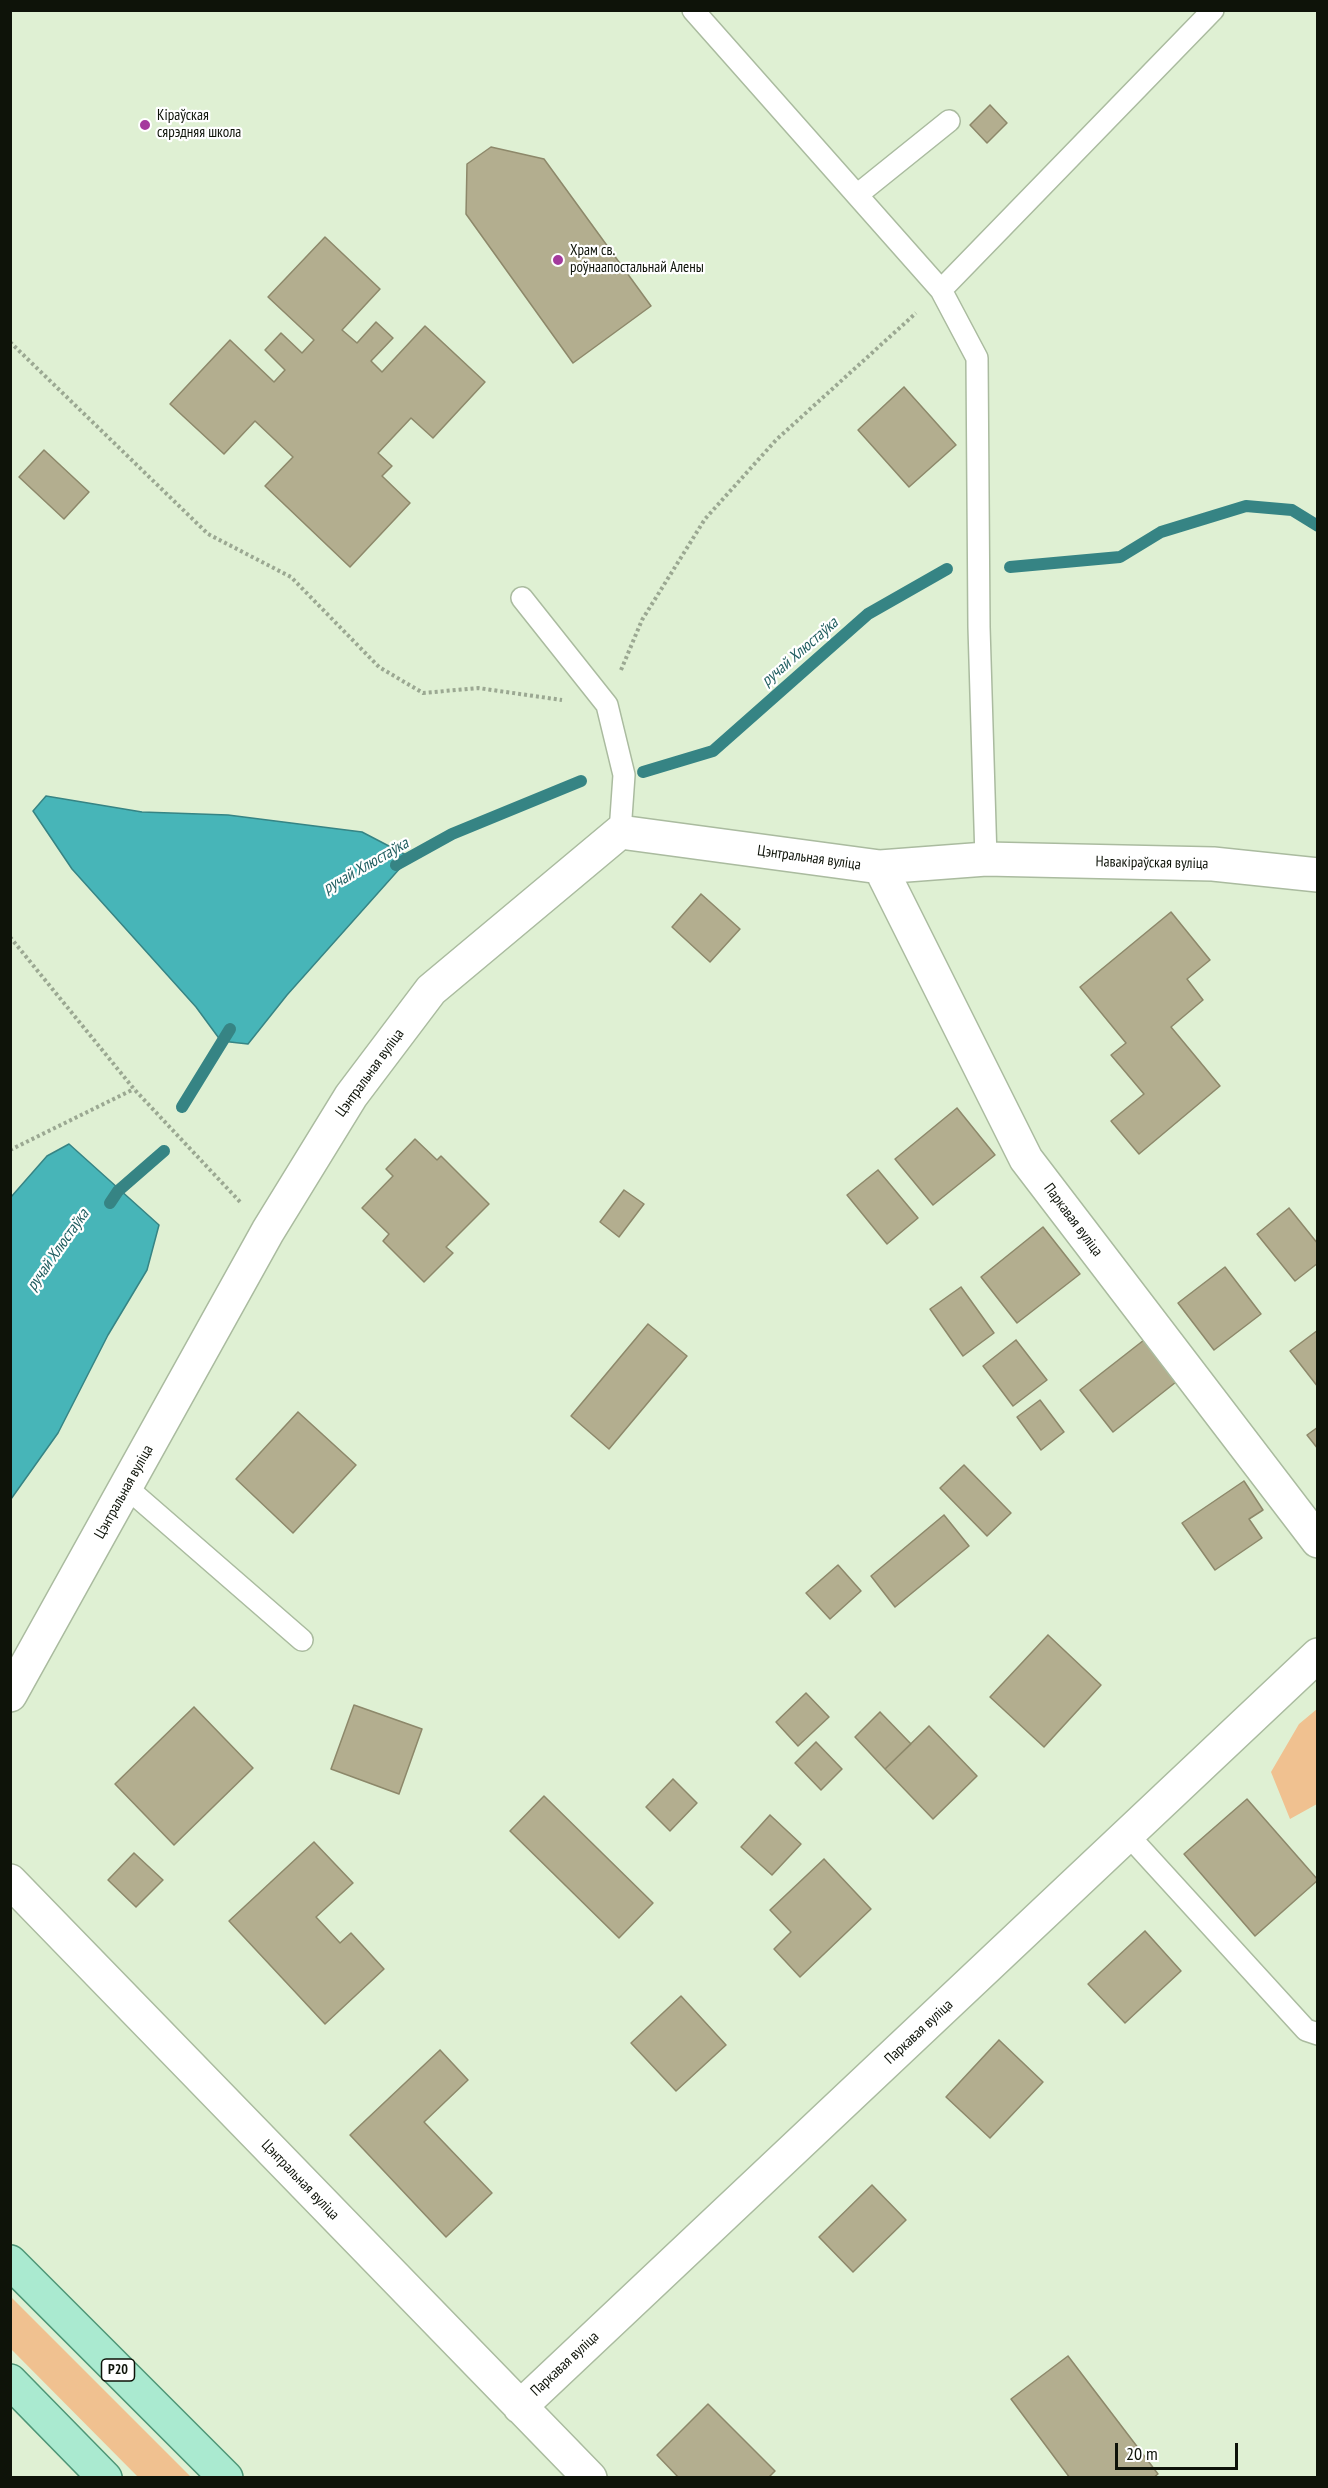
<!DOCTYPE html>
<html>
<head>
<meta charset="utf-8">
<style>
  body { margin:0 }
  #map { position:relative; width:1328px; height:2488px; overflow:hidden; background:#dff0d3; font-family:"PT Sans Narrow",sans-serif }
  canvas { display:block }
  .frame { position:absolute; inset:0; border:12px solid #0e1309; pointer-events:none }
  .scale { position:absolute; left:1115px; top:2443px; width:123px; height:27px; box-sizing:border-box; border:3px solid #0e1309; border-top:0; padding-left:8px; font-size:18px; line-height:21px; white-space:nowrap; color:#0e1309; -webkit-text-stroke:4px #fff; paint-order:stroke }
</style>
</head>
<body>
<div id="map">
<canvas width="1328" height="2488"></canvas>
<div class="frame"></div>
<div class="scale">20 m</div>
</div>
<script>
const g = document.querySelector('canvas').getContext('2d');
g.lineJoin = 'round';
function fillPath(path, color) {
  g.fillStyle = color;
  g.fill(path, 'evenodd');
}
function poly(rows) {
  const path = new Path2D();
  for (const r of rows) {
    path.moveTo(r[0], r[1]);
    for (let i = 2; i < r.length; i += 2) path.lineTo(r[i], r[i + 1]);
  }
  return path;
}
function stroke(path, color, width, dash) {
  g.strokeStyle = color;
  g.lineWidth = width;
  g.lineCap = dash ? 'butt' : 'round';
  g.setLineDash(dash || []);
  g.stroke(path);
}
function label(font, color, halo, rows, align = 'center') {
  g.font = font + ' "PT Sans Narrow",sans-serif';
  g.lineWidth = 4.5;
  g.setLineDash([]);
  g.textBaseline = 'middle';
  g.strokeStyle = halo;
  g.fillStyle = color;
  for (const [text, x, y, turn = 0] of rows) {
    g.save();
    g.translate(x, y);
    g.rotate((+turn || 0) * Math.PI / 180);
    g.textAlign = isNaN(turn) ? turn : align;
    if (halo) g.strokeText(text, 0, 0);
    g.fillText(text, 0, 0);
    g.restore();
  }
}
const green = poly([
  [1317,1709,1317,1804,1290,1819,1271,1772,1299,1724],
  [10,2297,11,2297,191,2477,138,2477,11,2349]
]);
const water = poly([
  [46,796,142,812,228,815,362,832,410,857,287,995,248,1044,221,1041,196,1007,72,869,33,811,46,796],
  [69,1144,159,1225,147,1270,108,1335,58,1433,11,1499,11,1197,47,1156,69,1144]
]);
const stream = poly([
  [1010,567,1120,557,1161,532,1246,506,1292,510,1318,526],
  [643,772,713,751,868,614,947,569],
  [396,865,452,834,581,781],
  [182,1107,230,1029],
  [110,1203,118,1191,164,1151]
]);
const building = poly([
  [990,105,1007,123,987,143,970,125,990,105],
  [491,147,544,159,651,306,573,363,466,214,467,164,491,147],
  [325,237,380,289,342,330,357,343,376,322,393,338,371,361,382,372,425,326,485,382,433,438,411,418,378,453,392,466,382,476,410,503,350,567,265,486,293,457,255,421,224,454,170,404,230,340,274,382,285,370,265,350,281,333,302,353,314,340,268,297,325,237],
  [904,387,956,445,909,487,858,430,904,387],
  [44,450,89,492,64,519,19,477,44,450],
  [701,894,740,929,710,962,672,927,701,894],
  [1171,912,1210,960,1187,979,1203,1000,1171,1027,1220,1086,1139,1154,1111,1121,1144,1094,1111,1055,1126,1043,1080,987,1171,912],
  [957,1108,995,1155,933,1205,895,1159,957,1108],
  [415,1139,437,1160,441,1156,489,1204,446,1247,453,1253,424,1282,383,1241,389,1234,362,1208,393,1176,386,1169,415,1139],
  [878,1170,918,1218,887,1244,847,1195,878,1170],
  [624,1190,644,1204,619,1237,600,1222,624,1190],
  [1289,1208,1318,1244,1318,1263,1295,1281,1257,1234,1289,1208],
  [1043,1227,1080,1274,1017,1323,981,1277,1043,1227],
  [1225,1267,1261,1314,1214,1350,1178,1303,1225,1267],
  [961,1287,994,1333,963,1356,930,1309,961,1287],
  [648,1324,687,1356,609,1449,571,1416,648,1324],
  [1318,1330,1318,1387,1290,1351,1318,1330],
  [1016,1340,1047,1380,1013,1406,983,1366,1016,1340],
  [1144,1340,1176,1382,1113,1432,1080,1390,1144,1340],
  [1040,1400,1064,1432,1041,1450,1017,1417,1040,1400],
  [298,1412,356,1465,293,1533,236,1479,298,1412],
  [1318,1427,1318,1449,1307,1435,1318,1427],
  [964,1465,1011,1513,987,1536,940,1488,964,1465],
  [1244,1481,1263,1510,1249,1519,1262,1538,1215,1570,1182,1523,1244,1481],
  [944,1515,969,1546,895,1607,871,1576,944,1515],
  [838,1565,861,1591,830,1619,806,1593,838,1565],
  [1048,1635,1101,1685,1044,1747,990,1697,1048,1635],
  [806,1693,829,1717,798,1746,776,1722,806,1693],
  [354,1705,422,1729,399,1794,331,1769,354,1705],
  [194,1707,253,1768,174,1845,115,1784,194,1707],
  [880,1712,911,1744,885,1769,855,1737,880,1712],
  [929,1726,977,1776,933,1819,885,1769,929,1726],
  [816,1742,842,1769,821,1790,795,1763,816,1742],
  [673,1779,697,1803,670,1831,646,1807,673,1779],
  [544,1796,653,1903,619,1938,510,1831,544,1796],
  [1247,1799,1318,1880,1255,1936,1184,1854,1247,1799],
  [770,1815,801,1844,772,1875,741,1847,770,1815],
  [314,1842,353,1883,316,1917,340,1943,351,1933,384,1969,325,2024,229,1921,314,1842],
  [134,1853,163,1880,136,1907,108,1880,134,1853],
  [824,1859,871,1909,800,1977,774,1949,791,1932,770,1910,824,1859],
  [1145,1931,1181,1971,1125,2023,1088,1984,1145,1931],
  [681,1996,726,2045,676,2091,631,2043,681,1996],
  [999,2040,1043,2082,990,2138,946,2097,999,2040],
  [440,2050,468,2080,424,2122,492,2193,446,2237,350,2135,440,2050],
  [872,2185,906,2220,853,2272,819,2237,872,2185],
  [1068,2356,1158,2474,1153,2478,1070,2478,1011,2399,1068,2356],
  [708,2404,775,2471,768,2478,679,2478,657,2455,708,2404]
]);
const path = poly([
  [10,342,208,534,291,577,379,667,423,693,478,688,562,700],
  [621,670,642,620,705,519,776,440,916,313],
  [10,937,134,1089,242,1204],
  [10,1150,134,1089]
]);
const lane = poly([
  [693,10,941,290,977,358,979,627,986,859],
  [857,195,949,121],
  [941,290,1213,10],
  [522,598,607,705,624,775,620,832],
  [126,1487,302,1640],
  [1128,1835,1306,2030,1318,2034]
]);
const street = poly([
  [880,867,1026,1159,1318,1541],
  [10,1695,268,1231,351,1096,431,990,620,832,880,867,986,859,1213,864,1318,875],
  [10,1881,590,2478],
  [520,2407,1318,1655]
]);
const primary = poly([
  [10,2262,226,2478],
  [10,2381,105,2478]
]);
const markers = [
  [145,125,6,"#a43a9d"],
  [558,260,6,"#a43a9d"]
];
const shields = [
  [118,2370,33]
];
const shieldNames = [
  ["Р20",118,2370]
];
const poiNames = [
  ["Кіраўская",157,116],
  ["сярэдняя школа",157,133],
  ["Храм св.",570,251],
  ["роўнаапостальнай Алены",570,268]
];
const streetNames = [
  ["Цэнтральная вуліца",809,858,8],
  ["Навакіраўская вуліца",1152,863,1],
  ["Цэнтральная вуліца",370,1073,-54],
  ["Паркавая вуліца",1073,1220,53],
  ["Цэнтральная вуліца",124,1492,-61],
  ["Паркавая вуліца",919,2032,-43],
  ["Цэнтральная вуліца",300,2180,46],
  ["Паркавая вуліца",565,2364,-43]
];
const waterNames = [
  ["ручай Хлюстаўка",800,652,-41],
  ["ручай Хлюстаўка",366,866,-30],
  ["ручай Хлюстаўка",58,1250,-55]
];
fillPath(green, '#f0c190');
fillPath(water, '#47b5b8');
stroke(water, '#368484', 1.5);
stroke(stream, '#368484', 12);
fillPath(building, '#b3ae8f');
stroke(building, '#8d886a', 1.5);
stroke(lane, '#aabb9f', 24);
stroke(street, '#aabb9f', 36);
stroke(primary, '#4e9676', 36);
stroke(path, '#9ba892', 4, [3, 3]);
stroke(lane, '#fff', 21);
stroke(street, '#fff', 33);
stroke(primary, '#aaead0', 33);
for (const [x, y, r, color] of markers) {
  const dot = new Path2D();
  dot.arc(x, y, r, 0, 2 * Math.PI);
  g.fillStyle = color;
  g.fill(dot);
  stroke(dot, '#fff', 2);
}
for (const [x, y, w] of shields) {
  const box = new Path2D();
  box.roundRect(x - w / 2, y - 11, w, 22, 4.5);
  g.fillStyle = '#fff';
  g.fill(box);
  stroke(box, '#0e1309', 1.5);
}
label('bold 14px', '#0e1309', null, shieldNames);
label('15px', '#0e1309', '#fff', poiNames, 'left');
label('15px', '#0e1309', '#fff', streetNames);
label('italic 16px', '#215e60', '#fff', waterNames);
</script>
</body>
</html>
